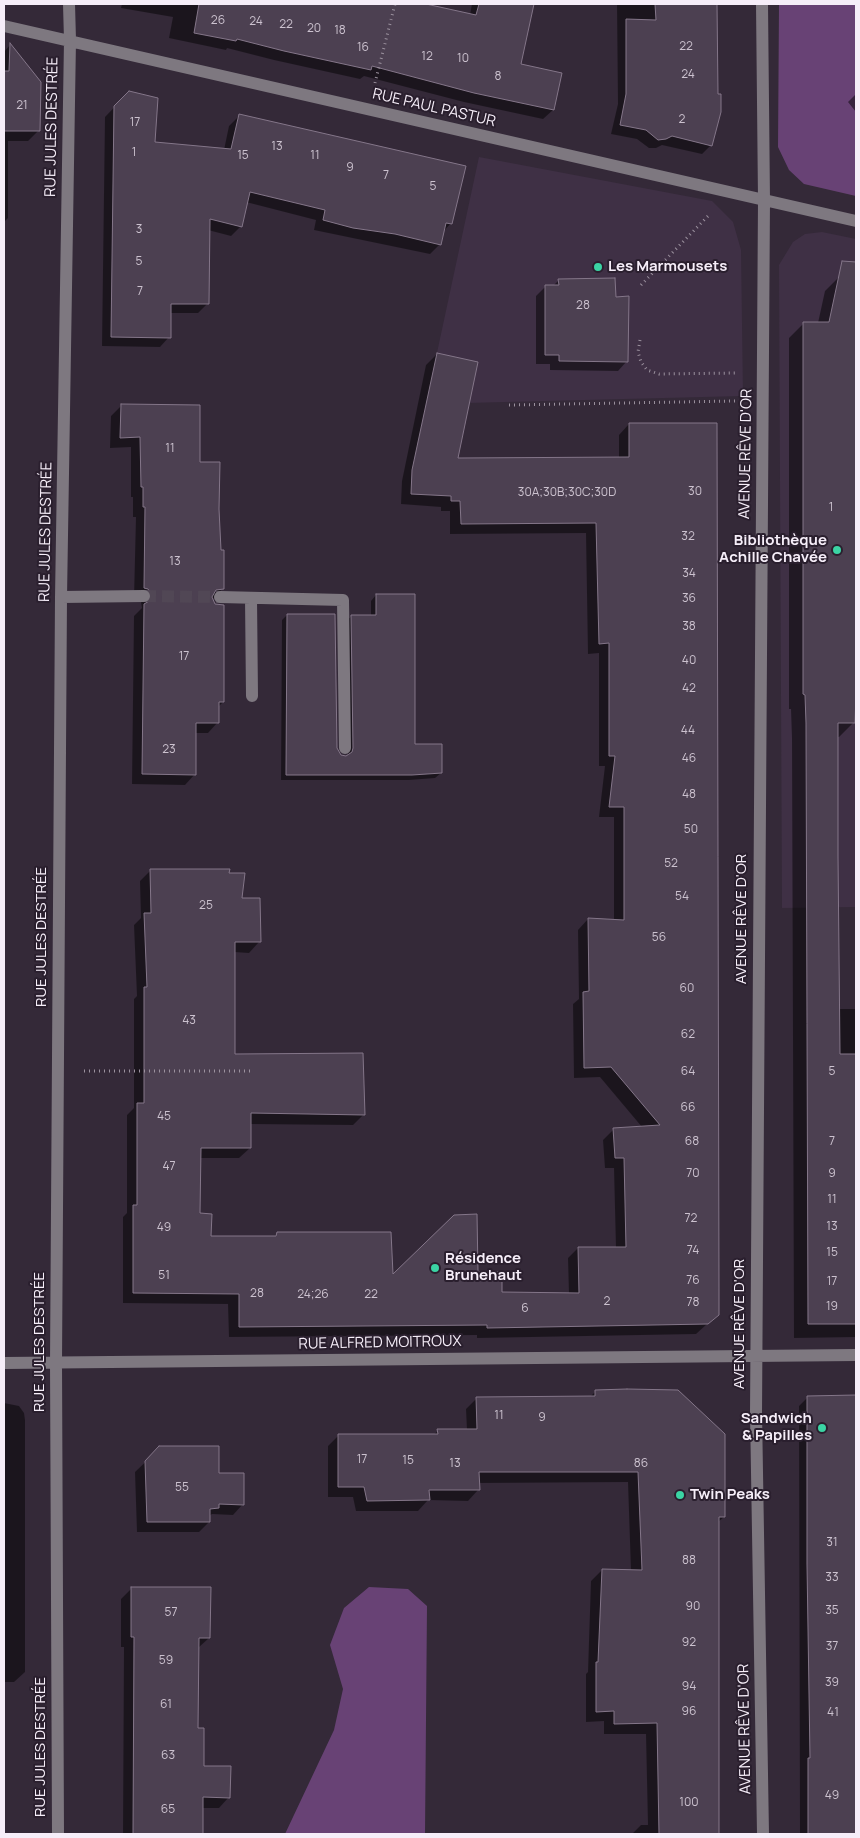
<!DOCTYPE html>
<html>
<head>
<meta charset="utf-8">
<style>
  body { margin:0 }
  #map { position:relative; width:860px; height:1838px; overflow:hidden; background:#342938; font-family:Manrope,sans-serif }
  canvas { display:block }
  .frame { position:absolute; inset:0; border:5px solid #f6eef9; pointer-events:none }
</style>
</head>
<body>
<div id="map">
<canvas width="860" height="1838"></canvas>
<div class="frame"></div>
</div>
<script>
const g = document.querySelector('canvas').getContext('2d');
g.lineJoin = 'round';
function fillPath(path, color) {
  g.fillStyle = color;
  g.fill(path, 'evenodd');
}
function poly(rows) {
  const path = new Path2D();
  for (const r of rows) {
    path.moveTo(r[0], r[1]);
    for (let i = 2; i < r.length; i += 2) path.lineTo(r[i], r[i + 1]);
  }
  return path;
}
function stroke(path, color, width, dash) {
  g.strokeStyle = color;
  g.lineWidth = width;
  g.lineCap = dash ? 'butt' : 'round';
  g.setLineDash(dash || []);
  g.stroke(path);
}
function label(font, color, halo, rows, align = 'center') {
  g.font = font + ' Manrope,sans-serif';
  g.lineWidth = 4;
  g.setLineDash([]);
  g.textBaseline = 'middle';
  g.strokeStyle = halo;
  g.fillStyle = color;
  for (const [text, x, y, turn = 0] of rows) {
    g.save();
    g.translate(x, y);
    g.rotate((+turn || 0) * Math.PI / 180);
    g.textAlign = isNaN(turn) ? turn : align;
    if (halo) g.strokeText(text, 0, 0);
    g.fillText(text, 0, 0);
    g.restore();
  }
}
const built = poly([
  [479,157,712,201,733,222,741,250,743,396,426,404],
  [822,232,856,239,856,907,782,908,779,265,793,242,805,234]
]);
const green = poly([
  [779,4,856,4,856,196,804,184,789,170,778,147],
  [369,1587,408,1589,427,1606,425,1834,285,1834,334,1730,343,1689,330,1645,344,1608]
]);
const shadow = poly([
  [122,4,420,4,470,15,472,4,534,4,519,65,553,110,543,119,464,102,364,76,360,79,274,60,227,48,226,50,169,38,173,17,121,8],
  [617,4,716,4,716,95,711,145,702,154,662,145,656,148,649,148,637,139,611,134,618,104],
  [10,45,39,130,28,141,8,141,8,218,4,222,4,52],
  [129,92,154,143,224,150,229,126,239,116,451,223,443,232,440,244,430,254,314,230,316,220,246,202,241,226,231,236,208,230,208,303,198,313,169,313,169,337,160,347,102,346,105,117],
  [856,94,856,112,848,102],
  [840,276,856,279,856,695,854,697,854,722,839,737,837,737,838,1009,856,1009,856,1337,794,1338,792,738,791,709,789,709,789,338,804,323,818,323,825,291],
  [559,280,615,298,627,361,618,371,550,370,550,364,536,364,536,296,546,286,553,286],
  [437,354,456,459,619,458,619,435,629,424,716,902,719,1057,718,1314,696,1334,477,1338,477,1335,229,1337,228,1304,123,1303,123,1217,127,1213,127,1115,134,1108,134,999,137,996,134,925,141,918,140,881,151,870,228,874,240,899,259,942,249,953,234,952,234,1055,364,1114,353,1125,249,1124,250,1148,239,1158,200,1158,199,1214,210,1238,274,1237,277,1233,392,1276,477,1273,501,1293,569,1294,568,1258,578,1248,616,1248,614,1168,605,1168,603,1140,614,1129,642,1127,600,1077,574,1078,573,1004,579,999,578,930,588,919,614,920,614,817,599,817,605,766,599,766,599,653,588,654,586,533,450,534,450,511,441,511,441,507,401,504,402,481,426,365],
  [121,406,198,463,218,509,223,588,212,600,223,702,218,707,218,722,208,733,195,733,195,774,185,785,132,784,134,616,142,608,141,602,134,598,136,517,133,517,133,497,131,497,131,447,110,448,111,416],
  [376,595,414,745,441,773,435,778,409,780,281,780,282,620,287,615,336,748,340,756,348,756,346,621,352,616,371,616,371,601],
  [596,1391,724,1517,718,1522,718,1834,632,1834,641,1825,648,1825,646,1734,604,1734,604,1721,586,1722,586,1674,588,1672,591,1581,602,1570,631,1571,628,1482,478,1483,478,1490,468,1501,428,1500,418,1511,356,1511,353,1497,328,1497,328,1446,339,1435,433,1435,438,1431,467,1430,466,1409,477,1398,590,1397],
  [856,1396,856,1834,800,1834,799,1406,808,1397],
  [4,1403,19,1406,24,1413,25,1420,25,1672,14,1682,4,1682],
  [160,1448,217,1474,243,1504,233,1515,212,1514,209,1516,209,1522,199,1532,137,1532,135,1472],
  [132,1588,209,1638,198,1648,197,1729,202,1767,229,1797,219,1808,202,1808,202,1834,123,1834,124,1647,121,1647,121,1599]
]);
const building = poly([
  [199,4,426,4,476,15,479,4,534,4,521,64,562,73,554,110,474,93,372,66,371,70,284,51,237,39,236,41,194,33,199,4],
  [655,4,717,4,718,94,721,94,721,112,712,146,672,136,666,139,658,140,646,130,620,125,626,94,626,19,656,20,655,4],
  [10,43,41,82,40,131,4,131,4,71,9,71,10,43],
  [129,91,158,98,155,142,231,149,239,114,466,166,452,224,446,223,441,245,395,234,353,228,323,220,325,210,250,192,242,227,210,219,209,304,171,304,171,338,111,337,114,106,129,91],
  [842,261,856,262,856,694,855,723,838,723,838,856,840,1054,856,1054,856,1324,808,1324,806,723,805,695,803,694,803,322,829,322,842,261],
  [615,278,616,297,629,296,628,362,559,361,559,355,545,355,545,285,559,285,558,279,615,278],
  [437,353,478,362,458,458,629,457,629,423,717,423,719,1290,719,1315,708,1324,487,1328,487,1325,239,1327,239,1294,133,1293,133,1205,137,1205,137,1103,144,1103,144,987,147,987,144,913,151,913,150,869,230,869,229,873,245,873,242,898,260,898,261,942,235,942,235,1054,363,1053,365,1115,251,1113,251,1148,201,1148,200,1213,212,1214,211,1236,276,1236,277,1232,391,1232,393,1274,454,1215,477,1214,478,1272,502,1272,502,1292,579,1293,578,1247,626,1247,624,1158,615,1158,613,1128,660,1125,611,1067,584,1068,583,992,589,991,588,918,624,920,624,807,609,807,615,756,609,756,609,643,599,644,596,523,461,524,460,501,451,501,451,496,411,494,412,470,437,353],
  [121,404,200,405,200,462,220,462,219,509,221,550,224,550,224,589,216,590,212,597,215,604,224,605,224,702,219,702,219,723,196,723,196,775,142,774,144,604,151,600,152,595,148,589,144,588,145,507,143,507,143,487,141,487,140,437,120,438,121,404],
  [376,594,415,594,415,744,442,744,442,773,412,775,286,775,287,614,335,614,337,748,341,755,346,756,352,752,353,748,351,615,376,615,376,594],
  [627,1389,678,1390,725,1434,725,1517,719,1517,719,1834,659,1834,657,1723,614,1724,614,1711,596,1712,596,1662,598,1662,602,1569,642,1570,638,1472,479,1472,480,1490,429,1490,430,1500,367,1501,364,1487,338,1487,338,1434,438,1434,437,1429,477,1429,476,1397,595,1396,595,1390,627,1389],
  [856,1395,856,1834,808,1834,808,1758,810,1758,807,1564,807,1396,856,1395],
  [159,1446,219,1446,219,1473,244,1473,244,1505,219,1504,219,1508,210,1509,210,1522,147,1522,145,1461,159,1446],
  [131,1587,211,1587,210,1638,199,1638,198,1728,204,1728,204,1766,231,1766,230,1798,203,1797,203,1834,133,1834,134,1637,131,1637,131,1587]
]);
const minorTunnel = poly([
  [144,596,220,597]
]);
const path = poly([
  [375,83,395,4],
  [641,285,708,216],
  [640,340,638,352,641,362,647,370,659,374,735,373],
  [509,405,735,401],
  [84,1071,251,1071]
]);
const minor = poly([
  [762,4,764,200,756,1412,763,1834],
  [4,26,856,221],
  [61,597,144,596],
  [220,597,343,600,345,748],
  [251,598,252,696],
  [4,1363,856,1355],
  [58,1834,56,1362,61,597,70,40,69,4]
]);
const markers = [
  [598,267,5,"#3bd4a4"],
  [837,550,5,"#3bd4a4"],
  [435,1268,5,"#3bd4a4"],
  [822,1428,5,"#3bd4a4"],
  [680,1495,5,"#3bd4a4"]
];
const numberNames = [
  ["26",218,21],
  ["24",256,22],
  ["22",286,25],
  ["20",314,29],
  ["18",340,31],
  ["22",686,47],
  ["16",363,48],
  ["12",427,57],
  ["10",463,59],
  ["24",688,75],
  ["8",498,77],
  ["21",22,106],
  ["2",682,120],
  ["17",135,123],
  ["13",277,147],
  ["1",134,153],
  ["15",243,156],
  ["11",315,156],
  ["9",350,168],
  ["7",386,176],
  ["5",433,187],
  ["3",139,230],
  ["5",139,262],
  ["7",140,292],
  ["28",583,306],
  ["11",170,449],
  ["30",695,492],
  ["30A;30B;30C;30D",567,493],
  ["1",831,508],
  ["32",688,537],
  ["13",175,562],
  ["34",689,574],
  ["36",689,599],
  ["38",689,627],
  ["17",184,657],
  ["40",689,661],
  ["42",689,689],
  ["44",688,731],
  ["23",169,750],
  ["46",689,759],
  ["48",689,795],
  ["50",691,830],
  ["52",671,864],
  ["54",682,897],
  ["25",206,906],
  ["56",659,938],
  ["60",687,989],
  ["43",189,1021],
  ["62",688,1035],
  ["64",688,1072],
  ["5",832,1072],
  ["66",688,1108],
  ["45",164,1117],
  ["68",692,1142],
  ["7",832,1142],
  ["47",169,1167],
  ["70",693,1174],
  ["9",832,1174],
  ["11",832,1200],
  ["72",691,1219],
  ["13",832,1227],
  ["49",164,1228],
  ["74",693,1251],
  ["15",832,1253],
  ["51",164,1276],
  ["76",693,1281],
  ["17",832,1282],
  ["28",257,1294],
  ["24;26",313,1295],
  ["22",371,1295],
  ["2",607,1302],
  ["78",693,1303],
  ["19",832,1307],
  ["6",525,1309],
  ["11",499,1416],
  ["9",542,1418],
  ["17",362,1460],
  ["15",408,1461],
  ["13",455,1464],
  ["86",641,1464],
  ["55",182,1488],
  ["31",832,1543],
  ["88",689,1561],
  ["33",832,1578],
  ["90",693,1607],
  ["35",832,1611],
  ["57",171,1613],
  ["92",689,1643],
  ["37",832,1647],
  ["59",166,1661],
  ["39",832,1683],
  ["94",689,1687],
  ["61",166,1705],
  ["96",689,1712],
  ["41",833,1713],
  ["63",168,1756],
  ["49",832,1796],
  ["100",689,1803],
  ["65",168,1810]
];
const streetNames = [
  ["RUE PAUL PASTUR",434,108,13],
  ["RUE JULES DESTRÉE",52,127,-89],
  ["AVENUE RÊVE D'OR",746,454,-89],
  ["RUE JULES DESTRÉE",46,532,-89],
  ["AVENUE RÊVE D'OR",742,919,-90],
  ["RUE JULES DESTRÉE",42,937,-90],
  ["AVENUE RÊVE D'OR",740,1324,-90],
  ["RUE JULES DESTRÉE",40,1342,-90],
  ["RUE ALFRED MOITROUX",380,1343,-1],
  ["AVENUE RÊVE D'OR",745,1729,-91],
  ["RUE JULES DESTRÉE",41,1747,-90]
];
const poiNames = [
  ["Les Marmousets",608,267],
  ["Bibliothèque",827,541,"right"],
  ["Achille Chavée",827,558,"right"],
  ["Résidence",445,1259],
  ["Brunehaut",445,1276],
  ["Sandwich",812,1419,"right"],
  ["& Papilles",812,1436,"right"],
  ["Twin Peaks",690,1495]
];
fillPath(built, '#3f3045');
fillPath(green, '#684275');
fillPath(shadow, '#0007');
fillPath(building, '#4c4051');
stroke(building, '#847689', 1);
stroke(minorTunnel, '#514755', 12, [12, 6]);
stroke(path, '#9b919e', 3, [1, 4]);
stroke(minor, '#7e7880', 12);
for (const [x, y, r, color] of markers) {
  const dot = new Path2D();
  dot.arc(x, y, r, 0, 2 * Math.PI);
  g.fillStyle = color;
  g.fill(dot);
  stroke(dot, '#2a1f2e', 2);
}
label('12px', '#ccc2cf', null, numberNames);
label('15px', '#f6eef9', '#2a1f2e', streetNames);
label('bold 15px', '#f6eef9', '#2a1f2e', poiNames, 'left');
</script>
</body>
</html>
